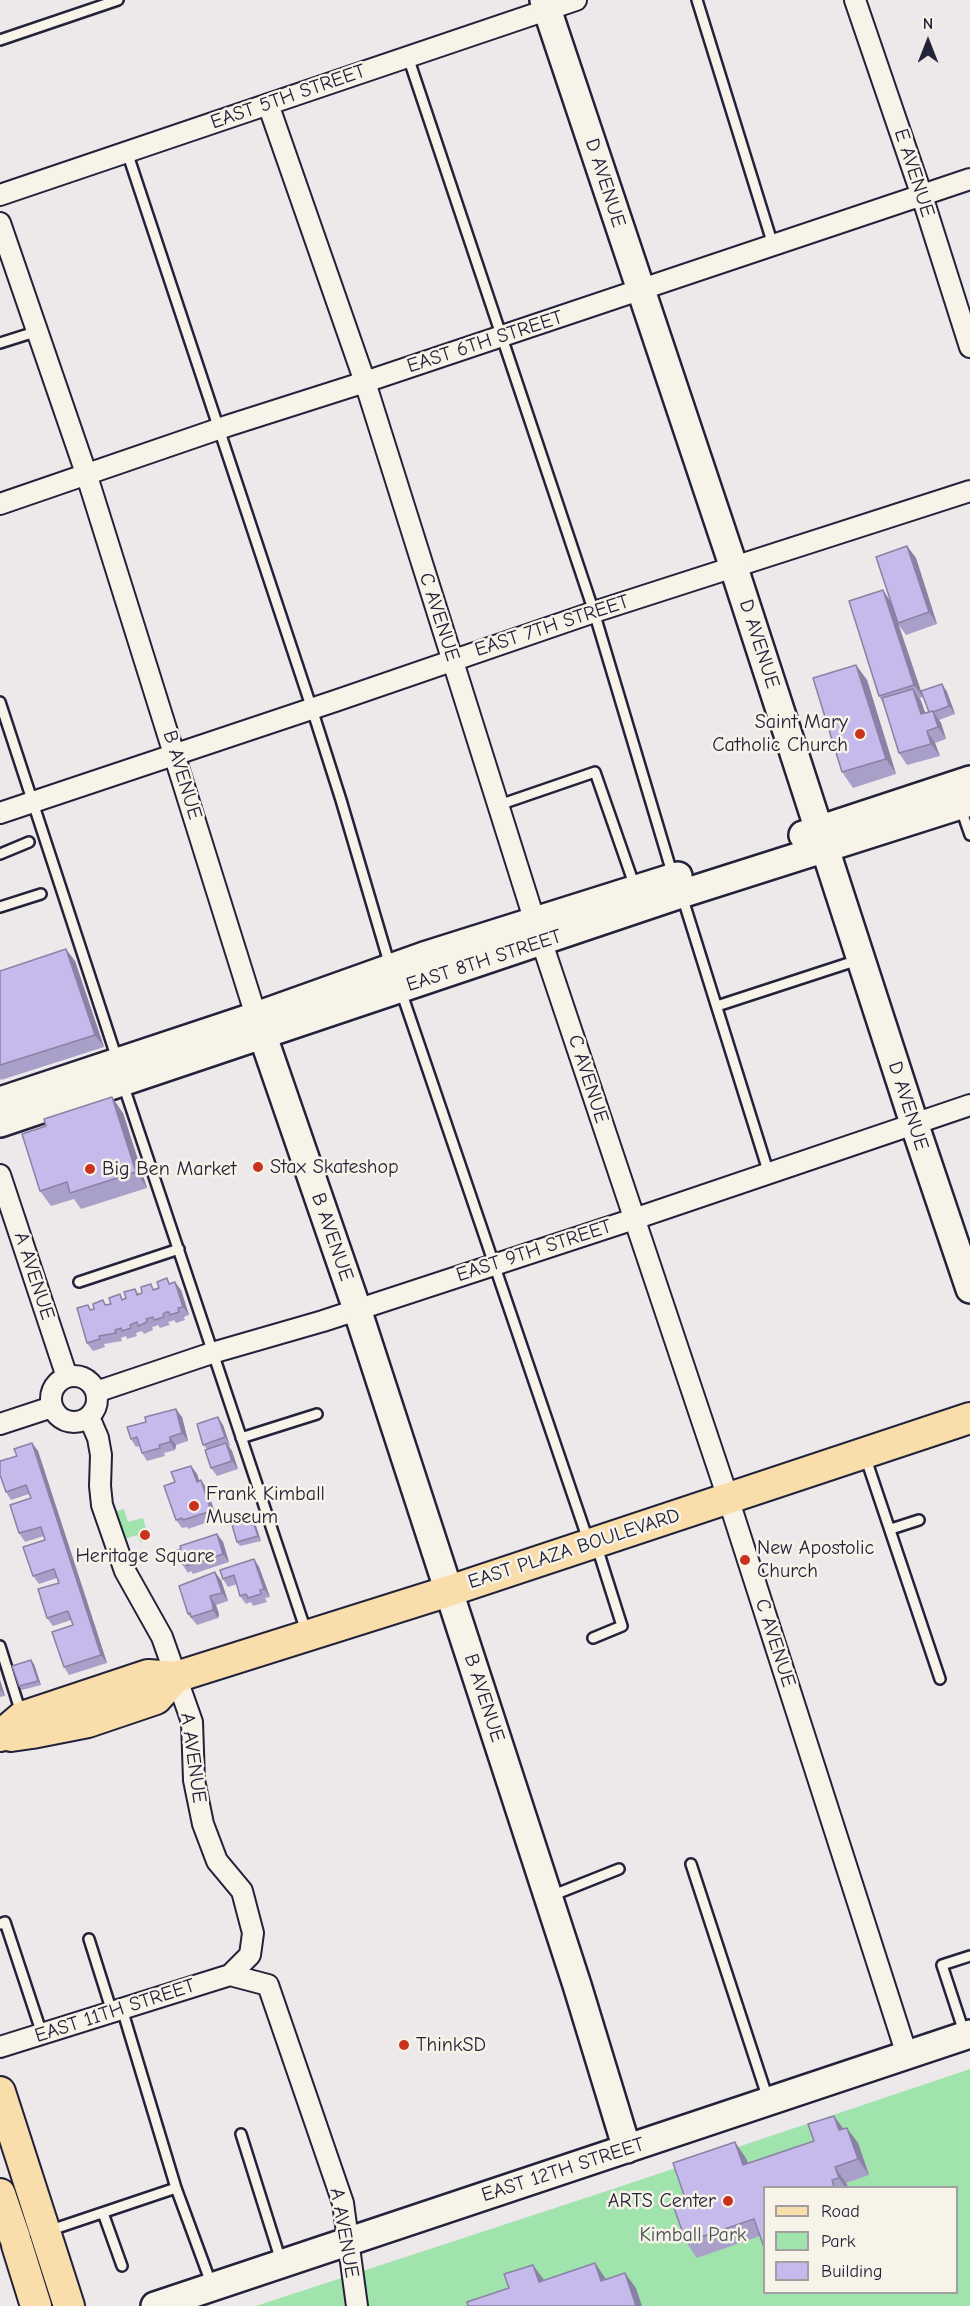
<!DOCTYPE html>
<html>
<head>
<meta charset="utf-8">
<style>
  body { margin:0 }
  #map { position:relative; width:970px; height:2306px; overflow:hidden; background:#ede8e9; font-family:"Comic Neue",sans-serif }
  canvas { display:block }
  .legend { position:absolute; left:763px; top:2186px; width:195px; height:108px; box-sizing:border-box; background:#f7f3e8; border:2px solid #a29fa3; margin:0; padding:8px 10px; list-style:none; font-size:18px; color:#22223b }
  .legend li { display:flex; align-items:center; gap:12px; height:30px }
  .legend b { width:30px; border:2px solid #a29fa3 }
  .north { position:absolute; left:898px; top:12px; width:60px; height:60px; -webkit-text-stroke:4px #f7f3e8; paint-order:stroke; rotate:0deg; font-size:16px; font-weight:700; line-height:24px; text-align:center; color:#22223b }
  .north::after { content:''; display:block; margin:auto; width:21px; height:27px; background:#22223b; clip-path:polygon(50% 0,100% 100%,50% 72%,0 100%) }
</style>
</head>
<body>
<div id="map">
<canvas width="970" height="2306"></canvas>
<ul class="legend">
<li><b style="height:8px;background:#f9deab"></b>Road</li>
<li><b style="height:16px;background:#a1e3ad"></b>Park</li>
<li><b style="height:16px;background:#c5baeb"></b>Building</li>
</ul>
<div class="north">N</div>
</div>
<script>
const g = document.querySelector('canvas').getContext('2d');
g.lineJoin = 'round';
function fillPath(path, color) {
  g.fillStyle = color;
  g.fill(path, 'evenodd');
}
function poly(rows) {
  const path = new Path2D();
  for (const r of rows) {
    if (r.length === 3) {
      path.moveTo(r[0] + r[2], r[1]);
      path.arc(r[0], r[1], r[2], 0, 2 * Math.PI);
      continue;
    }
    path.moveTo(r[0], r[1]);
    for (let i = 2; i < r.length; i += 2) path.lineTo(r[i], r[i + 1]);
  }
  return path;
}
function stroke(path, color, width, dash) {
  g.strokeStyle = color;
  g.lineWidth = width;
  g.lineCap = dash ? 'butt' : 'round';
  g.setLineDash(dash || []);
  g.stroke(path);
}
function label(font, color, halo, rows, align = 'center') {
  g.font = font + ' "Comic Neue",sans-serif';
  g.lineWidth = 5;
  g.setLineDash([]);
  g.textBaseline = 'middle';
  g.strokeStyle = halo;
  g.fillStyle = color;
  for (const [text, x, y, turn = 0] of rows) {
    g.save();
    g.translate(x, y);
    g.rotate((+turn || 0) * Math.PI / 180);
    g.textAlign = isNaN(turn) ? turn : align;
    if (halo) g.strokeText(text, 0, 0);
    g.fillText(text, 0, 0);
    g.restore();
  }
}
const green = poly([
  [124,1509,128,1522,143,1518,149,1540,140,1542,137,1535,122,1540,113,1512],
  [970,2069,970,2306,256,2306,616,2188],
  [764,2188,956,2188,956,2292,764,2292]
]);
const lane = poly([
  [697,0,773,245],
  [0,40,118,0],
  [408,57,594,612,673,876],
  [127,152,312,709,341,800,390,966],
  [0,343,38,331],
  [0,702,117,1059],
  [499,805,595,772,635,887],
  [960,806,970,835],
  [0,854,29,842],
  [682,896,769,1174],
  [0,907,41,894],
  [401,991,588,1540],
  [717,1006,858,960],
  [123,1084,306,1631],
  [79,1282,179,1249],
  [241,1438,317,1414],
  [865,1456,940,1679],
  [891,1529,919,1520],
  [593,1638,622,1626,597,1547],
  [0,1646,21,1713],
  [691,1864,768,2099],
  [551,1896,619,1869],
  [0,1924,5,1922,42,2034],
  [89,1939,112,2012],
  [122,2009,176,2188,211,2283],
  [964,2032,942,1965,970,1956],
  [241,2134,281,2261],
  [103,2213,122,2266],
  [48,2231,176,2188]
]);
const street = poly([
  [855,0,922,196,970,347],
  [268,104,365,382,535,922,728,1498,907,2055],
  [0,195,576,0],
  [0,223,86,473,256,1016],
  [0,504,227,426,365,382,970,179],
  [0,813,338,700,594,612,970,491],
  [0,1175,67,1377],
  [74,1399,23],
  [96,1392,212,1353,323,1321,634,1219,970,1105],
  [0,1424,52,1407],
  [230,1975,268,1985,343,2203,357,2306],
  [0,2047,230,1975,250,1955,253,1933,242,1891,217,1861,203,1824,194,1780,192,1722,162,1637,125,1571,102,1505,100,1486,101,1455,98,1438,89,1417]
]);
const secondary = poly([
  [544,0,734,568,914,1123,970,1289],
  [803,835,970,780],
  [256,1016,357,1309,577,1985,627,2149],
  [0,1101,256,1016,424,956,678,876],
  [0,1123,681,894,970,802],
  [155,2306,970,2034]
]);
const primary = poly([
  [0,1736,22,1717,148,1675,176,1677,449,1591,970,1418],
  [11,1736,32,1733,88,1722,156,1699,176,1677],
  [0,2092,69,2306],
  [0,2194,15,2238],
  [17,2245,36,2306]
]);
const wall = poly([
  [907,546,916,558,937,624,906,635,898,624,923,697,920,698,925,713,929,712,942,684,947,692,955,714,939,720,941,723,946,739,935,743,940,756,907,765,899,753,883,703,879,696,891,601],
  [856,665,867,680,896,774,853,788,842,772],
  [75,961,104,1047,1,1080,0,1078,0,971],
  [123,1113,147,1188,81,1209,74,1199,51,1206,40,1191],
  [171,1283,181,1290,189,1315,184,1317,185,1320,176,1323,174,1320,172,1321,168,1322,170,1325,160,1328,158,1325,156,1326,152,1327,153,1330,144,1334,142,1331,136,1333,137,1336,127,1339,126,1336,121,1338,122,1341,104,1344,105,1347,93,1351,87,1343,88,1305,91,1310,126,1298,135,1289,139,1294],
  [182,1417,188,1441,176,1445,175,1450,164,1453,165,1456,147,1461,142,1453,140,1446,136,1447,131,1439],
  [223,1425,230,1446,229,1446,232,1451,238,1469,217,1476,211,1468,207,1449,203,1445],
  [32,1443,38,1451,107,1663,69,1675,64,1667,73,1625,71,1620,53,1626,47,1618,59,1583,57,1578,39,1584,33,1576,45,1540,44,1536,25,1542,19,1533,31,1498,29,1494,11,1500,6,1492,17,1456],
  [191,1466,197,1474,199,1481,201,1480,207,1489,217,1519,188,1529,187,1527,182,1528,176,1520,175,1482],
  [252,1519,255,1523,261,1541,240,1546,237,1542],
  [217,1534,223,1542,229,1562,193,1574,191,1571,188,1573,182,1564],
  [254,1559,259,1567,270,1597,265,1598,267,1602,253,1606,251,1602,246,1604,240,1596,237,1584,228,1587,223,1579],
  [221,1580,228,1601,216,1605,219,1614,218,1618,197,1625,188,1614],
  [34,1664,41,1685,22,1690,19,1686],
  [0,1680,5,1696,0,1697],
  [834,2116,843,2129,858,2143,869,2175,846,2183,848,2187,765,2187,760,2236,697,2258,686,2242,685,2198,746,2158,748,2163,814,2141]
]);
const shadedWall = poly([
  [907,546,916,558,937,624,929,612],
  [883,590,891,602,923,697,914,685],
  [856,665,867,680,896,774,886,759],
  [942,684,947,692,955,714,949,706],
  [913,689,921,701,930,726,921,714],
  [933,711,941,723,946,739,938,727],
  [927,731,935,743,940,756,931,744],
  [66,949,75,961,104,1047,95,1035],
  [112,1097,123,1113,147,1188,136,1172],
  [175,1282,181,1290,189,1315,183,1307],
  [176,1409,182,1417,188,1441,182,1433],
  [218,1417,223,1425,230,1446,225,1437],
  [170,1437,176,1445,175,1450,170,1442],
  [32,1443,38,1451,107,1663,101,1655],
  [226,1443,232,1451,238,1469,232,1461],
  [191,1466,197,1474,202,1490,197,1482],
  [201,1480,207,1489,217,1519,211,1511],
  [252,1519,255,1523,261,1541,258,1536],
  [217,1534,223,1542,229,1562,223,1554],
  [254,1559,259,1567,270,1597,264,1589],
  [215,1572,221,1580,228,1601,222,1593],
  [210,1596,216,1605,219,1614,218,1618,213,1610],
  [31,1660,34,1664,41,1685,38,1681],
  [0,1680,5,1696,0,1689],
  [834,2116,845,2131,839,2130],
  [847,2128,858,2143,869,2175,858,2159],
  [735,2142,746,2158,754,2181,743,2165],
  [835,2167,846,2183,848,2187,845,2187,839,2178],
  [595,2263,606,2279,601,2281],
  [533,2265,544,2280,539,2282],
  [625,2273,636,2288,642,2306,636,2306]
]);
const building = poly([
  [907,546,929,612,898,623,876,557,907,546],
  [883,590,914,685,879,696,849,601,883,590],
  [856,665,886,759,842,772,813,678,856,665],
  [942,684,949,706,933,712,933,711,929,712,921,691,942,684],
  [913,689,921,714,933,711,938,727,927,731,931,744,899,753,882,698,913,689],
  [66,949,95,1035,0,1065,0,971,66,949],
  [112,1097,136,1172,70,1193,67,1182,40,1191,22,1134,46,1126,44,1119,112,1097],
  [167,1278,169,1284,175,1282,183,1307,178,1308,179,1312,170,1315,169,1312,166,1312,163,1314,164,1317,154,1320,153,1317,150,1318,146,1319,147,1322,138,1326,137,1322,130,1325,131,1328,122,1331,121,1328,115,1330,116,1333,99,1336,100,1339,87,1343,77,1308,88,1305,90,1310,94,1309,93,1304,103,1300,105,1305,111,1304,109,1298,120,1294,122,1300,126,1298,124,1292,135,1289,137,1295,142,1293,141,1287,151,1284,153,1290,159,1288,157,1282,167,1278],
  [176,1409,182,1433,170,1437,170,1442,159,1445,160,1448,142,1453,137,1437,131,1439,127,1427,146,1422,145,1417,176,1409],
  [218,1417,225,1437,203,1445,197,1424,218,1417],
  [32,1443,101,1655,64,1667,52,1632,73,1625,68,1611,47,1618,38,1589,59,1583,54,1569,33,1576,23,1547,45,1540,41,1527,19,1533,10,1505,31,1498,26,1485,6,1492,0,1475,0,1461,17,1456,14,1449,32,1443],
  [226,1443,232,1461,211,1468,205,1450,226,1443],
  [191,1466,197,1482,201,1480,211,1511,183,1520,182,1518,176,1520,164,1486,175,1482,171,1472,191,1466],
  [252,1519,258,1536,237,1542,232,1525,252,1519],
  [217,1534,223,1554,187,1566,186,1563,182,1564,177,1550,181,1549,180,1546,217,1534],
  [254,1559,264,1589,260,1590,261,1594,248,1598,246,1594,240,1596,234,1575,223,1579,220,1570,254,1559],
  [215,1572,222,1593,210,1596,213,1606,213,1610,191,1617,190,1613,188,1614,179,1586,215,1572],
  [31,1660,38,1681,19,1686,12,1666,31,1660],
  [834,2116,839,2130,847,2128,858,2159,835,2167,839,2178,832,2180,834,2187,765,2187,765,2250,754,2219,686,2242,672,2202,685,2198,673,2163,735,2142,743,2165,814,2141,808,2124,834,2116],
  [595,2263,601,2281,625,2273,636,2306,468,2306,467,2302,509,2288,504,2274,533,2265,539,2282,595,2263]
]);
const markers = [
  [860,734,6,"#c8321e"],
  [258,1167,6,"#c8321e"],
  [90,1169,6,"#c8321e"],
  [194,1506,6,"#c8321e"],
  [145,1535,6,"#c8321e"],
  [745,1560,6,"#c8321e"],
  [404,2045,6,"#c8321e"],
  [728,2201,6,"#c8321e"]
];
const streetNames = [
  ["EAST 5TH STREET",288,97,-19],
  ["E AVENUE",914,173,72],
  ["D AVENUE",605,183,72],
  ["EAST 6TH STREET",485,342,-18],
  ["C AVENUE",439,617,72],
  ["EAST 7TH STREET",552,626,-18],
  ["D AVENUE",759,644,72],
  ["B AVENUE",182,775,73],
  ["EAST 8TH STREET",484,961,-18],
  ["C AVENUE",588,1079,72],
  ["D AVENUE",908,1106,72],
  ["B AVENUE",332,1237,71],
  ["EAST 9TH STREET",534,1251,-18],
  ["A AVENUE",34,1276,72],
  ["EAST PLAZA BOULEVARD",574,1549,-18],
  ["C AVENUE",775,1643,72],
  ["B AVENUE",484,1698,72],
  ["A AVENUE",193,1758,82],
  ["EAST 11TH STREET",115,2011,-18],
  ["EAST 12TH STREET",563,2170,-18],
  ["A AVENUE",344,2233,80]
];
const poiNames = [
  ["Saint Mary",848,722,"right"],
  ["Catholic Church",848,745,"right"],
  ["Stax Skateshop",270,1167],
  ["Big Ben Market",102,1169],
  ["Frank Kimball",206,1494],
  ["Museum",206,1517],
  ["New Apostolic",757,1548],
  ["Church",757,1571],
  ["Heritage Square",145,1556,"center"],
  ["ThinkSD",416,2045],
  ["ARTS Center",716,2201,"right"]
];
const parkNames = [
  ["Kimball Park",693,2235]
];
fillPath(green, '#a1e3ad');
stroke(lane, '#22223b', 14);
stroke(street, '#22223b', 24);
stroke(secondary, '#22223b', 32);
stroke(primary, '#22223b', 34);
stroke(lane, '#f7f3e8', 9);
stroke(street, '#f7f3e8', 20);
stroke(secondary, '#f7f3e8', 27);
stroke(primary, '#f9deab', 30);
fillPath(wall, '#a9a0ca');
fillPath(shadedWall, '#8a82a4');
fillPath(building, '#c5baeb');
stroke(building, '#8a82a4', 1.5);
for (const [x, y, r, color] of markers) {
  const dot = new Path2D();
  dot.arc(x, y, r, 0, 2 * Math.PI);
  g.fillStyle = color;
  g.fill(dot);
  stroke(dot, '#f7f3e8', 2);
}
label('20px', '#22223b', '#f7f3e8', streetNames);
label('20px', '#22223b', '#f7f3e8', poiNames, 'left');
label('20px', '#425258', '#f7f3e8', parkNames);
</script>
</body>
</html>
